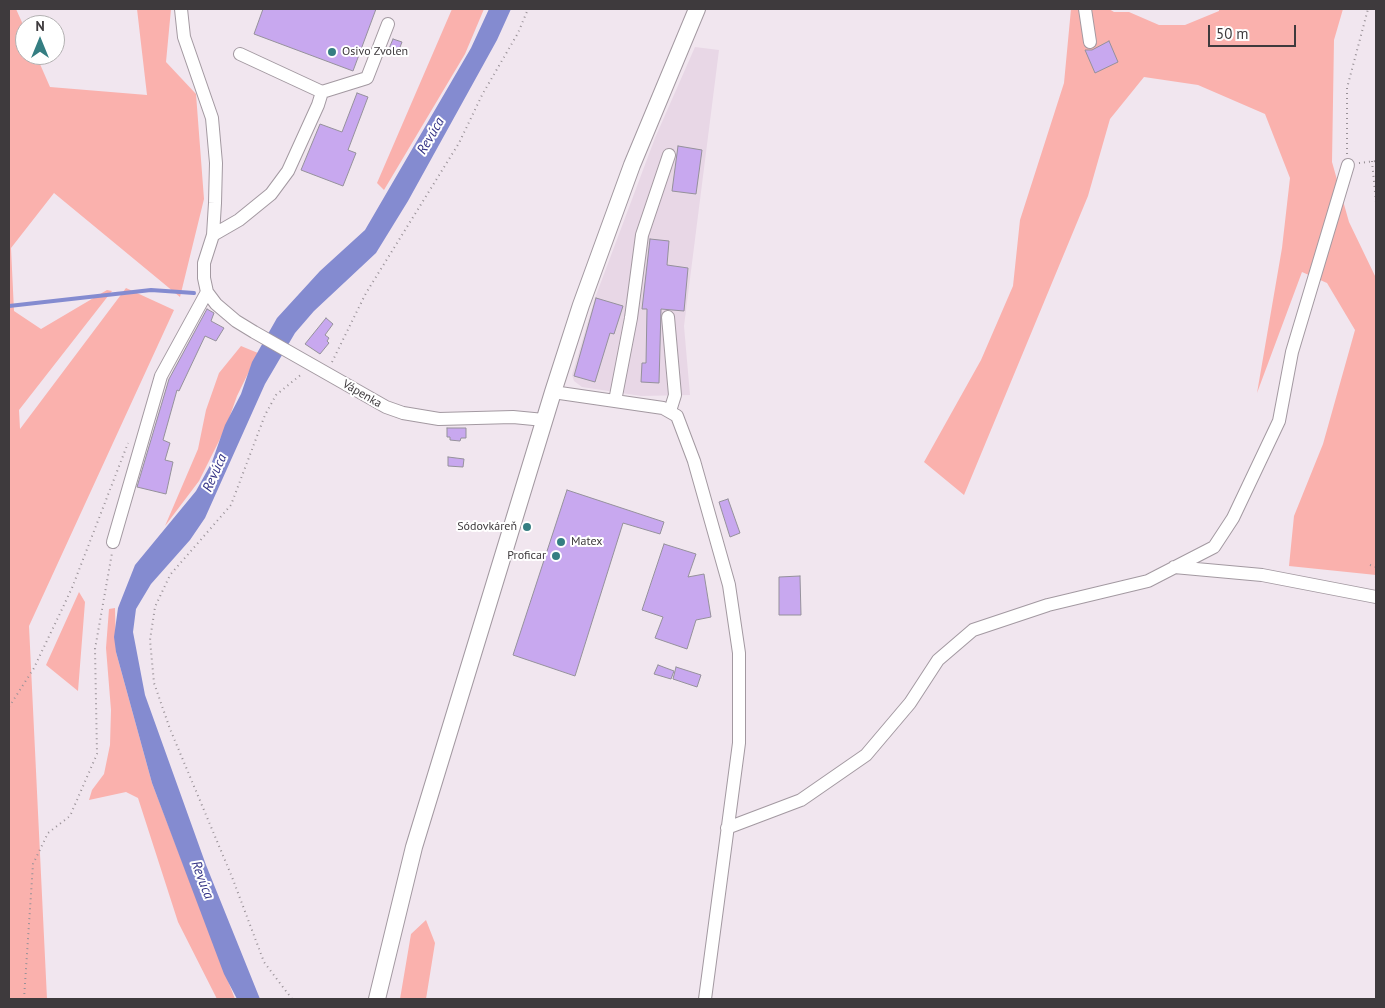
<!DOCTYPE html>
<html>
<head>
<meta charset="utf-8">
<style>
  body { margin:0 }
  #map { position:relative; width:1385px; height:1008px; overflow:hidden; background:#f1e6ef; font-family:"PT Sans",sans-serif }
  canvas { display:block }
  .frame { position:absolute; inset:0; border:10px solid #3e3a3d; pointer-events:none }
  .north { position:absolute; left:15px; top:15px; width:50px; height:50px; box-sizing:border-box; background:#fff; border:1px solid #b2b0b1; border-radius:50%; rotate:0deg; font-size:14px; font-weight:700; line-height:20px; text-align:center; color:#3e3a3d }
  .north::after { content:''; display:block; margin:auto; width:18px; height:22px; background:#357e82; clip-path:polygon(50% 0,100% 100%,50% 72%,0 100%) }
  .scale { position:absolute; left:1208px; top:25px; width:88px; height:22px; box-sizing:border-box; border:2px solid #3e3a3d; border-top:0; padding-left:6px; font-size:15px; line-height:18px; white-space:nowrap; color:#3e3a3d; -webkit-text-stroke:4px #fff; paint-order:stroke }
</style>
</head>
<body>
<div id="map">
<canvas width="1385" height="1008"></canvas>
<div class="frame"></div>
<div class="north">N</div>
<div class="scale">50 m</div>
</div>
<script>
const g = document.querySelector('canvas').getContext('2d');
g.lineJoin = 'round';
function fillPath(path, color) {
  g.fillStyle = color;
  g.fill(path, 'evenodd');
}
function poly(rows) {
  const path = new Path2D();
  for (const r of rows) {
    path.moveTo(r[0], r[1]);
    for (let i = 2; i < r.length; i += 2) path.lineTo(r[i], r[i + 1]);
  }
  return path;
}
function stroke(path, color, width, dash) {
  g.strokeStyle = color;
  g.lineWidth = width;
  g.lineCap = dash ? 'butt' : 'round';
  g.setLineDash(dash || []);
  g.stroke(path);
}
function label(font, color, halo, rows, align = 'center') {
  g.font = font + ' "PT Sans",sans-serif';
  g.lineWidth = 4;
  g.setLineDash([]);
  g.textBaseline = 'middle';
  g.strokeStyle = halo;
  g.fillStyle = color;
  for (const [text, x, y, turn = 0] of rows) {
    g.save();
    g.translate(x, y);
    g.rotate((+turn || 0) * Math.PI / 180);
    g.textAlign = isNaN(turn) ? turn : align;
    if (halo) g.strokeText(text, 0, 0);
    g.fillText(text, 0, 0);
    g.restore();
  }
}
const built = poly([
  [695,47,719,50,684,326,690,395,641,396,582,387,574,381,572,375,595,298,655,138]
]);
const green = poly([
  [9,9,16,9,25,29,25,55,36,55,50,87,147,95,137,9,171,9,166,62,196,94,204,199,180,297,54,193,11,248,14,311,41,329,107,290,112,291,19,410,20,429,126,288,174,310,29,626,47,999,9,999],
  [452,9,484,9,465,54,384,190,377,183],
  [1071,9,1109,9,1114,12,1129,12,1159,25,1185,25,1219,11,1219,9,1343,9,1334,40,1332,162,1349,222,1376,278,1376,575,1289,566,1294,516,1323,444,1355,330,1327,283,1302,272,1257,393,1282,248,1290,178,1265,114,1198,85,1144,77,1110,119,1088,196,964,495,924,462,981,360,1013,286,1020,220,1064,83],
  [241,346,258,353,237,396,226,427,199,481,165,526,198,449,206,410,219,373],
  [79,592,85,602,78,691,46,665],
  [115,608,116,652,152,783,235,999,217,999,178,922,138,798,126,792,89,800,92,790,104,774,110,745,111,710,106,648,109,609],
  [426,920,435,943,426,999,400,999,411,934]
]);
const water = poly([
  [489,9,511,9,497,40,408,201,376,253,314,311,295,333,265,384,205,518,190,540,151,584,136,609,133,632,145,695,206,865,260,999,237,999,224,974,152,783,116,652,114,637,118,608,135,565,196,491,212,462,225,425,241,394,252,362,277,318,320,271,365,230,471,48]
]);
const stream = poly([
  [9,306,151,290,194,293]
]);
const building = poly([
  [263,9,376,9,353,71,254,34,263,9],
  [393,39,402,42,397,55,388,51,393,39],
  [1109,41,1118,62,1095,73,1085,50,1092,50,1109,41],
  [357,93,368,97,348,150,356,153,343,186,301,170,320,124,342,132,357,93],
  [678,146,702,150,696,194,672,191,678,146],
  [650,239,669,241,667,265,688,268,684,311,661,309,659,383,641,382,642,363,646,363,647,309,642,309,650,239],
  [596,298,623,306,614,334,610,333,595,382,574,376,596,298],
  [207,309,214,313,211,321,224,328,216,341,205,336,179,391,177,390,163,440,170,443,165,460,173,462,166,494,137,487,169,379,207,309],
  [326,318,333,324,325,335,329,338,327,341,329,343,320,354,305,344,326,318],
  [447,428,466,428,466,438,461,438,460,441,450,440,450,437,447,437,447,428],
  [448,457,464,459,463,467,448,466,448,457],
  [567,490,664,522,660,534,623,523,575,676,513,655,567,490],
  [728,499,740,533,730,537,719,502,728,499],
  [664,544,696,554,688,577,704,574,711,617,696,620,687,649,655,638,663,617,642,610,664,544],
  [800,576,801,615,779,615,779,577,800,576],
  [658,665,674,671,671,679,654,674,658,665],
  [676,667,701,675,697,687,673,679,676,667]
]);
const path = poly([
  [1347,154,1347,88,1368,9],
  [1372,161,1376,202],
  [1359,163,1376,161],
  [332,362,366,293,459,143,482,95,518,33,528,9],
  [1370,565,1376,567],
  [9,707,34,668,72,588,128,443],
  [24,999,33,864,48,833,70,816,97,754,95,649,112,553],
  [292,999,264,962,232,877,170,729,154,683,150,640,155,607,170,575,231,505,265,415,276,395,303,373]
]);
const minor = poly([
  [181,9,184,37,212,118,216,163,215,203,213,235,204,263,204,278,207,292,216,304,236,321,254,332,386,407,403,413,439,419,513,417,544,420],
  [1085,9,1090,42],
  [240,54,322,92],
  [213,235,239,220,271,194,288,171,318,105,322,92,367,78,388,24],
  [668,317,675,395,670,411],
  [553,392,663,408,677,416,694,461,729,585,739,653,739,743,705,999],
  [615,401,631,318,642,235,669,155],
  [113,542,161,376,207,292],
  [1174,567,1262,575,1376,597],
  [727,828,801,800,866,755,910,703,938,660,973,630,1048,605,1148,581,1214,547,1233,518,1279,421,1292,352,1348,165]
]);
const major = poly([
  [377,999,414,847,553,392,581,305,632,165,697,9]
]);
const markers = [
  [332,52,5,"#357e82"],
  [527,527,5,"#357e82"],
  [561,542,5,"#357e82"],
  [556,556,5,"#357e82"]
];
const poiNames = [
  ["Osivo Zvolen",342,52],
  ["Sódovkáreň",517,527,"right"],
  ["Matex",571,542],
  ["Proficar",546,556,"right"]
];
const streetNames = [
  ["Vápenka",362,394,30]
];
const waterNames = [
  ["Revúca",431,136,-60],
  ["Revúca",215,473,-66],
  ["Revúca",202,880,69]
];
fillPath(built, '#e8d7e6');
fillPath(green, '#fab1ad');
fillPath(water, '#848bd0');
stroke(stream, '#848bd0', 4);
fillPath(building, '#c8a8ef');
stroke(building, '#95919b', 1);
stroke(minor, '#a399a1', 14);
stroke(major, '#a399a1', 18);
stroke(path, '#999197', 2, [1, 4]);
stroke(minor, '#fff', 12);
stroke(major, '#fff', 16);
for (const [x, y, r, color] of markers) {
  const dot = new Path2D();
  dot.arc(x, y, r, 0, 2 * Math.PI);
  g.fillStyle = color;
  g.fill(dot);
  stroke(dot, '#fff', 2);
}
label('12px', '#3e3a3d', '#fff', poiNames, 'left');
label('12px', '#3e3a3d', '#fff', streetNames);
label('italic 14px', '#353486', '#fff', waterNames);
</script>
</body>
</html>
